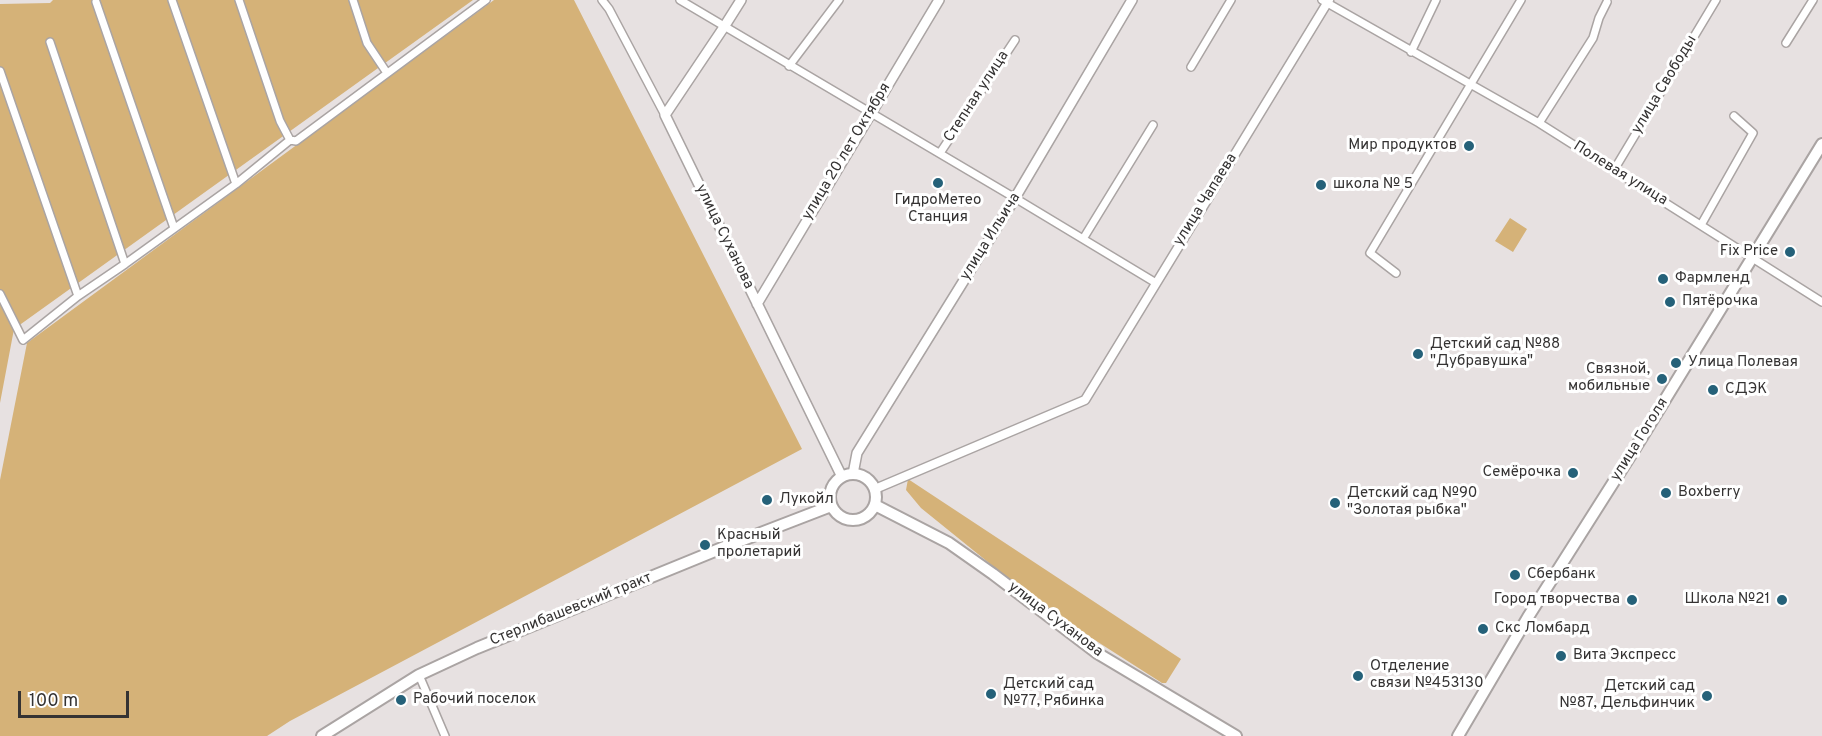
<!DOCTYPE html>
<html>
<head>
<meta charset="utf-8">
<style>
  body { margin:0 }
  #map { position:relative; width:1822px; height:736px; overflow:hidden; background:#e7e1e1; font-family:Overpass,sans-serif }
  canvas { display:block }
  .scale { position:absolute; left:18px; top:691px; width:111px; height:27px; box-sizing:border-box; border:3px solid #353333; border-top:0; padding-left:8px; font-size:18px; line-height:21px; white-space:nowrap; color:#353333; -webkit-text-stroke:4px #fff; paint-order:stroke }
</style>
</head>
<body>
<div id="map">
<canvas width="1822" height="736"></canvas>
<div class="scale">100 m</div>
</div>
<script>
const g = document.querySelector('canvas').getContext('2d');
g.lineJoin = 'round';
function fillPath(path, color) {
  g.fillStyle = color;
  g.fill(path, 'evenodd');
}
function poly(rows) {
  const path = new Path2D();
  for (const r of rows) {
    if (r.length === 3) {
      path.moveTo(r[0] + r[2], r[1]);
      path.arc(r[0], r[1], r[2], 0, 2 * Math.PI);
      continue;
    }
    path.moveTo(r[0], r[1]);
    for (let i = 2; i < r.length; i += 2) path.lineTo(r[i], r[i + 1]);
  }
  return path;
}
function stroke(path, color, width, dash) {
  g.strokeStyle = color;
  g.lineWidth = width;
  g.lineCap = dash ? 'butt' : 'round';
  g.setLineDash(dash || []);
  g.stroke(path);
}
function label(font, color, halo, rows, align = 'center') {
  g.font = font + ' Overpass,sans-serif';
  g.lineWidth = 6;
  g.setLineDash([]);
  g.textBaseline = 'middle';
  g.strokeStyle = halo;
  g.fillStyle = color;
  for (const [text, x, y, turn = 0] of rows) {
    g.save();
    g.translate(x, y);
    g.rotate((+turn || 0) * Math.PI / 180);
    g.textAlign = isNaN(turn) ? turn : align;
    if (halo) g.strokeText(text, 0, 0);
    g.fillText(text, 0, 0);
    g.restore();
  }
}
const green = poly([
  [53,0,473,0,14,329,0,403,0,4,50,3],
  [494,0,574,0,802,449,290,721,267,736,0,736,0,480,27,343],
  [1510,218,1527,229,1513,252,1495,241],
  [908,479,1181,659,1166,683,1162,683,1090,637,1015,584,921,508,906,490]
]);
const minor = poly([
  [172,0,236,184],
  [239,0,280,121,290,140,296,141,486,0],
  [353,0,367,43,387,73],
  [602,0,609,9,665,115],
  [680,0,1015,198,1156,283],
  [1322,0,1539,123,1822,302],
  [96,2,174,228],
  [50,42,125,264],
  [1786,43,1813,0],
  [1411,52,1436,0],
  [789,66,839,0],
  [1191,67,1231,0],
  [0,71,78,296],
  [1539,123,1593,38,1599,18,1607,2],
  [940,153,1015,40],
  [1614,170,1716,0],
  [1701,225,1753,133,1734,116],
  [1083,239,1153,125],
  [1396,273,1370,253,1521,0],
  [0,294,23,340,78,296,125,264,236,184,290,140],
  [419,675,445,736]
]);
const tertiary = poly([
  [875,489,1085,400,1329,0]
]);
const secondary = poly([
  [741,0,724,27,665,115,842,477],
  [757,304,939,0],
  [853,474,857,453,1015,198,1132,0]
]);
const primary = poly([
  [853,497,23],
  [875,505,949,543,993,574,1097,653,1236,736],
  [322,736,419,675,477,648,722,548,831,506],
  [1458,736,1528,617,1639,442,1822,144]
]);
const markers = [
  [1469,146,6,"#256179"],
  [938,183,6,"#256179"],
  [1321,185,6,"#256179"],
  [1790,252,6,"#256179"],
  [1663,279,6,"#256179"],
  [1670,302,6,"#256179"],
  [1418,354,6,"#256179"],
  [1676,363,6,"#256179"],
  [1662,379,6,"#256179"],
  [1713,390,6,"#256179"],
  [1573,473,6,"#256179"],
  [1666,493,6,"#256179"],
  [767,500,6,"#256179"],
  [1335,503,6,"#256179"],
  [705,545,6,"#256179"],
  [1515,575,6,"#256179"],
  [1632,600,6,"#256179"],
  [1782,600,6,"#256179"],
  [1483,629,6,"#256179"],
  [1561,656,6,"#256179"],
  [1358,676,6,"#256179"],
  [991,694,6,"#256179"],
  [1707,696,6,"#256179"],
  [401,700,6,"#256179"]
];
const streetNames = [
  ["улица Свободы",1665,85,-59],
  ["Степная улица",977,97,-57],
  ["улица 20 лет Октября",847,152,-59],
  ["Полевая улица",1620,174,32],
  ["улица Чапаева",1206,200,-58],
  ["улица Суханова",724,237,64],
  ["улица Ильича",991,237,-58],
  ["улица Гоголя",1640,440,-58],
  ["Стерлибашевский тракт",571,610,-22],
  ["улица Суханова",1055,620,37]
];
const poiNames = [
  ["Мир продуктов",1457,146,"right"],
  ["школа № 5",1333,185],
  ["ГидроМетео",938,201,"center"],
  ["Станция",938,218,"center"],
  ["Fix Price",1778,252,"right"],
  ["Фармленд",1675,279],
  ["Пятёрочка",1682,302],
  ["Детский сад №88",1430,345],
  ["\"Дубравушка\"",1430,362],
  ["Улица Полевая",1688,363],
  ["Связной,",1650,370,"right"],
  ["мобильные",1650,387,"right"],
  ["СДЭК",1725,390],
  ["Семёрочка",1561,473,"right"],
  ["Boxberry",1678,493],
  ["Детский сад №90",1347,494],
  ["\"Золотая рыбка\"",1347,511],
  ["Лукойл",779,500],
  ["Красный",717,536],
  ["пролетарий",717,553],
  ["Сбербанк",1527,575],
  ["Город творчества",1620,600,"right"],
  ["Школа №21",1770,600,"right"],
  ["Скс Ломбард",1495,629],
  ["Вита Экспресс",1573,656],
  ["Отделение",1370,667],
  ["связи №453130",1370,684],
  ["Детский сад",1003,685],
  ["№77, Рябинка",1003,702],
  ["Детский сад",1695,687,"right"],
  ["№87, Дельфинчик",1695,704,"right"],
  ["Рабочий поселок",413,700]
];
fillPath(green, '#d5b278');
stroke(minor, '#aaa4a3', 10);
stroke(tertiary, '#aaa4a3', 11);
stroke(secondary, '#aaa4a3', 12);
stroke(primary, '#aaa4a3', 14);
stroke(minor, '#fff', 7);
stroke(tertiary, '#fff', 8);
stroke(secondary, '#fff', 9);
stroke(primary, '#fff', 10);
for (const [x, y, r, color] of markers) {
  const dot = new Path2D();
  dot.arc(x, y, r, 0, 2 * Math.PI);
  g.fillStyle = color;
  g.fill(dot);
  stroke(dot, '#fff', 2);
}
label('15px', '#353333', '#fff', streetNames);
label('15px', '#353333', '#fff', poiNames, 'left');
</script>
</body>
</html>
